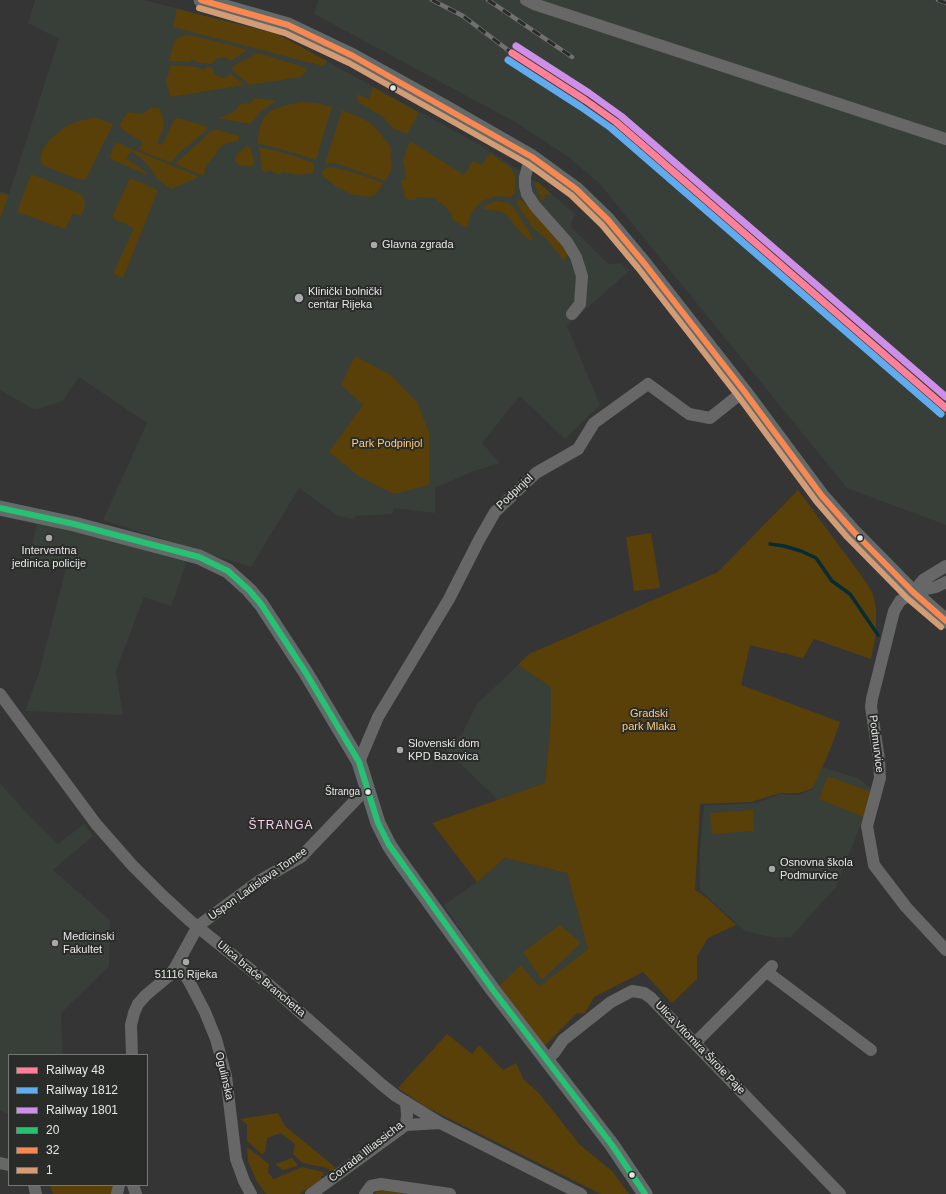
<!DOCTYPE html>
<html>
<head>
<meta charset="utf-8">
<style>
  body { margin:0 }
  #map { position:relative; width:946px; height:1194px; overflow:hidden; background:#353535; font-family:Arial,sans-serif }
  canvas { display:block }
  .legend { position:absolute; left:8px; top:1054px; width:140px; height:132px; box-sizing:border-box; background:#2a2c2a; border:1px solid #757775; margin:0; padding:5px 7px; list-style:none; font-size:12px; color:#e6e7e6 }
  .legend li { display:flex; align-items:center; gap:8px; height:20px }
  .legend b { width:20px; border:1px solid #757775 }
</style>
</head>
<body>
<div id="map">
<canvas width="946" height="1194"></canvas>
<ul class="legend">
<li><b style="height:5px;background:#ff8098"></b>Railway 48</li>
<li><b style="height:5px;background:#60acee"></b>Railway 1812</li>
<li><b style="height:5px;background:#ce8fe9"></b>Railway 1801</li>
<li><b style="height:5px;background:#26c172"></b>20</li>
<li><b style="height:5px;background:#f88751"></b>32</li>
<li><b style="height:5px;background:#d39c74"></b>1</li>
</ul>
</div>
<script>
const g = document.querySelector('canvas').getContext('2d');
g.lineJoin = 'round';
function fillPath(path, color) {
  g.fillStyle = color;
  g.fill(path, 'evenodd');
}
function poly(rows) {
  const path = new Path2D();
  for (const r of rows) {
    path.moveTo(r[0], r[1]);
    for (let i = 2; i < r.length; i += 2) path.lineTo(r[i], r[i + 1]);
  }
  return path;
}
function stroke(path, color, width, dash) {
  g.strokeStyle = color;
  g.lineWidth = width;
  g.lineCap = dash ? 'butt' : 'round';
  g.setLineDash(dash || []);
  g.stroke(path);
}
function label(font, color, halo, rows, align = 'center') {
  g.font = font + ' Arial,sans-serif';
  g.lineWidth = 4;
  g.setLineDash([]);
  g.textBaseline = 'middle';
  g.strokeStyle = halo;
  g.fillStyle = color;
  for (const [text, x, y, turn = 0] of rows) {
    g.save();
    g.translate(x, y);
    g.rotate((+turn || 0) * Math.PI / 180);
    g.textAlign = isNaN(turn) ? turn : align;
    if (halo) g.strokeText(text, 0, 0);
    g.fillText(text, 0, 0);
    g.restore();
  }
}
const built = poly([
  [35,0,144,0,277,34,482,146,540,184,575,214,570,226,608,264,621,263,629,271,567,326,600,405,565,439,520,396,482,443,500,463,471,472,435,488,435,513,394,508,392,514,355,516,354,519,338,516,299,488,251,567,103,520,147,423,79,377,63,401,35,410,0,390,0,191,9,194,59,39,28,23],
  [318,0,946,0,946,525,847,488,600,184,567,156,515,122,314,14],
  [37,521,187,562,171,606,144,597,116,671,123,715,25,711,39,673,66,568,29,561],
  [518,665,551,687,551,719,545,783,498,800,446,750,462,734,477,704],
  [822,767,858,778,874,791,836,887,791,937,774,938,745,931,700,890,700,851,704,806,757,803,780,794,799,795,813,789],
  [0,783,21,807,58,844,84,824,93,836,53,870,110,920,109,966,61,1013,63,1055,9,1055,9,1115,0,1110],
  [505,858,567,873,588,949,539,988,498,987,444,905,477,882]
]);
const green = poly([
  [177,9,277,34,327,61,323,66,173,27],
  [190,35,248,50,230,61,225,57,217,58,212,64,198,63,197,61,192,60,189,62,169,61,174,42,178,37],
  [258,53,306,68,306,72,300,77,250,85,232,70,233,66],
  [172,65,198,67,200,69,205,69,207,67,212,67,214,73,217,76,224,78,231,74,244,85,171,97,166,83,167,77,169,72,170,67],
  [373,87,419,113,407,134,392,128,391,125,385,121,385,118,358,102,357,94,369,99],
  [254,98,276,101,261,111,251,124,222,119,220,118,234,112,240,104,249,103,253,101],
  [302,102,316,103,332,107,316,160,295,153,257,143,260,127,264,117,272,110,287,105],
  [151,108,159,108,162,115,164,122,163,129,157,143,162,145,172,124,176,118,182,119,208,127,206,131,180,152,171,163,139,150,143,142,129,134,119,126,127,113,129,112,143,114],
  [342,110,364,119,375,127,390,146,392,152,390,153,392,165,391,171,385,181,341,165,334,163,325,164],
  [92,118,97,118,113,124,86,179,83,180,74,178,45,166,40,161,42,151,49,140,64,128,75,122],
  [215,130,218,130,236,135,239,136,239,140,222,145,205,168,204,176,175,164,210,132],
  [410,141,464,175,473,161,482,165,490,153,512,169,515,177,515,193,511,197,498,196,484,200,476,207,470,216,467,228,453,220,451,214,446,207,434,198,419,197,414,200,409,200,405,198,401,180,406,179,403,160],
  [116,142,139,152,199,177,171,189,157,179,153,171,142,159,131,151,126,158,145,171,149,176,109,158],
  [246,146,250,147,252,154,254,162,251,167,239,165,235,161,236,155],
  [259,147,292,155,313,163,314,167,313,173,298,175,282,172,281,174,277,174,269,170,268,172,265,172,262,170],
  [332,167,362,175,383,183,376,194,370,197,354,195,335,186,323,176,322,172,325,168],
  [31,174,81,194,85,203,84,209,81,216,73,213,65,229,17,212],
  [130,178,158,190,123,278,113,274,134,228,112,218],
  [538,182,552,195,545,194,544,200,542,201,535,185,535,183],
  [0,193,8,196,1,217,0,217],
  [518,200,521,200,550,228,568,252,564,261,546,238,533,228,519,207,517,203],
  [497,201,508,203,514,208,530,233,533,238,530,241,516,227,507,215,502,212,484,209,485,205],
  [355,356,391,375,417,402,429,432,429,485,394,494,360,477,329,452,363,405,341,385],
  [798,490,866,582,873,594,876,609,876,634,871,659,814,639,803,658,750,645,741,685,840,722,830,750,813,788,799,793,780,793,751,802,700,804,695,890,707,898,736,925,708,938,697,956,697,979,672,1003,643,972,594,997,585,1013,577,1013,543,1048,498,987,521,965,539,987,588,949,567,873,505,858,477,882,432,823,545,783,551,719,551,687,518,665,529,654,718,572],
  [651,533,660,588,634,591,626,537],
  [828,776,873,793,864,817,819,799],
  [753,810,754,831,712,834,710,813],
  [560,925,581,943,542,980,523,952],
  [447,1034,472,1054,479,1045,503,1070,516,1063,524,1080,538,1092,580,1145,612,1171,629,1194,601,1194,426,1107,398,1088],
  [278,1113,285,1126,336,1168,330,1171,327,1168,303,1163,293,1154,295,1144,281,1133,267,1138,265,1152,262,1154,247,1141,247,1124,240,1119],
  [247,1147,269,1164,268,1173,274,1179,302,1167,323,1172,324,1176,321,1176,322,1179,299,1194,266,1194,256,1180,248,1161],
  [292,1158,297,1164,297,1166,283,1170,276,1165,278,1162,279,1163],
  [50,1185,114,1185,112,1194,53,1194],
  [380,1190,407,1194,374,1194]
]);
const stream = poly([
  [770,544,784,546,801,551,816,558,832,581,850,594,878,635]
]);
const minor = poly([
  [526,0,534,4,946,139],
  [532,157,529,162,525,177,525,186,527,194,535,206,567,242,576,257,582,276,580,304,572,314],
  [946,566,923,580,913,592,900,601,894,611,872,699,871,707,879,759,880,778,867,826,874,865,906,907,946,950],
  [913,592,936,587,946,582],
  [0,694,96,824,132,865,163,896,189,920,266,982,381,1084,396,1096,440,1123,581,1194],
  [359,762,378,717,449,599,479,540,495,512,536,473,578,449,594,423,648,384,689,414,710,418,744,391],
  [176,966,184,973,191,985,205,1012,216,1039,226,1076,236,1159,244,1181,251,1194],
  [767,972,871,1050],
  [695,1043,772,966],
  [132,1055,131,1025,134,1013,138,1004,146,995,170,975,176,966,198,926,259,881,301,857,367,788],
  [545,1060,554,1053,563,1040,611,1002,632,991,644,993,651,998,840,1194],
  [406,1125,440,1123],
  [0,1163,9,1165],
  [34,1185,36,1194],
  [133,1185,136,1194],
  [117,1194,119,1185],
  [311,1194,406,1125,407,1115,406,1102],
  [365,1194,371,1186,381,1184,450,1194]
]);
const major = poly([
  [201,0,288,25,353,56,445,107,532,157,576,189,608,220,644,263,744,391,822,496,853,531,913,592,946,621],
  [0,508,74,524,199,557,228,571,249,590,261,604,306,673,359,762,378,823,389,845,399,860,493,990,612,1145,645,1194]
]);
const rail = poly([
  [432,0,463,16,512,53],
  [488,0,572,57],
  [938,0,946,3]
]);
const bus1 = poly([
  [0,508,74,524,199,557,228,571,249,590,261,604,306,673,359,762,378,823,389,845,493,990,612,1145,645,1194]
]);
const bus2 = poly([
  [201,0,288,25,353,56,532,157,576,189,608,220,644,263,744,391,822,496,853,531,913,592,946,621]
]);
const bus3 = poly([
  [199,8,285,33,349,63,528,164,571,195,602,225,638,268,738,396,816,501,847,537,907,598,941,627]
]);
const rail1 = poly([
  [512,53,585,100,616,122,946,408]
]);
const rail2 = poly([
  [508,60,581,107,611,128,941,414]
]);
const rail3 = poly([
  [516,46,589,93,621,116,946,397]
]);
const markers = [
  [393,88,3.5,"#e6e7e6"],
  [374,245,4,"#a8a9a8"],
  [299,298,5,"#a8a9a8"],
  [49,538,4,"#a8a9a8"],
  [860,538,3.5,"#e6e7e6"],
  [400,750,4,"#a8a9a8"],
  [368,792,3.5,"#e6e7e6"],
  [772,869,4,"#a8a9a8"],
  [55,943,4,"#a8a9a8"],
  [186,962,4,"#a8a9a8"],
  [632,1175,3.5,"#e6e7e6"]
];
const busNames = [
  ["Štranga",360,792]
];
const poiNames = [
  ["Glavna zgrada",382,245],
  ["Klinički bolnički",308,292],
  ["centar Rijeka",308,305],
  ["Interventna",49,551,"center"],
  ["jedinica policije",49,564,"center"],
  ["Slovenski dom",408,744],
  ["KPD Bazovica",408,757],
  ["Osnovna škola",780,863],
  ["Podmurvice",780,876],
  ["Medicinski",63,937],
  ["Fakultet",63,950],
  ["51116 Rijeka",186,975,"center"]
];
const parkNames = [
  ["Park Podpinjol",387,444],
  ["Gradski",649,714],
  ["park Mlaka",649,727]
];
const streetNames = [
  ["Podpinjol",515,492,-43],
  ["Podmurvice",876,744,83],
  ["Uspon Ladislava Tomee",258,884,-35],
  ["Ulica braće Branchetta",261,979,40],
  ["Ulica Vitomira Širole Paje",700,1048,46],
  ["Ogulinska",224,1076,77],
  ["Corrada Illiassicha",366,1152,-38]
];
const neighbourhoodNames = [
  ["ŠTRANGA",281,826]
];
fillPath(built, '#383e38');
fillPath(green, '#594009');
stroke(stream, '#062c34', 3.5);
stroke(minor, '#666766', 12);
stroke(major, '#626b69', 15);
stroke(rail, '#707070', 4.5);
stroke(rail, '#2a2c2a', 3, [9]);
stroke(bus1, '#26c172', 6);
stroke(bus2, '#f88751', 6);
stroke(bus3, '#d39c74', 6);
stroke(rail1, '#ff8098', 7);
stroke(rail2, '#60acee', 7);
stroke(rail3, '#ce8fe9', 7);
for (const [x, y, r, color] of markers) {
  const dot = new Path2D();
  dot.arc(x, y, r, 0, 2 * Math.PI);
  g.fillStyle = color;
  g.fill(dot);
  stroke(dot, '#2a2c2a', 1.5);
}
label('10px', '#e6e7e6', '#2a2c2a', busNames, 'right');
label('11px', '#e6e7e6', '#2a2c2a', poiNames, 'left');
label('11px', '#fecb77', '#2a2c2a', parkNames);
label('11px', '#e6e7e6', '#2a2c2a', streetNames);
g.letterSpacing = '1px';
label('12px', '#f7ceec', '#2a2c2a', neighbourhoodNames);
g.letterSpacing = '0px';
</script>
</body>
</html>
